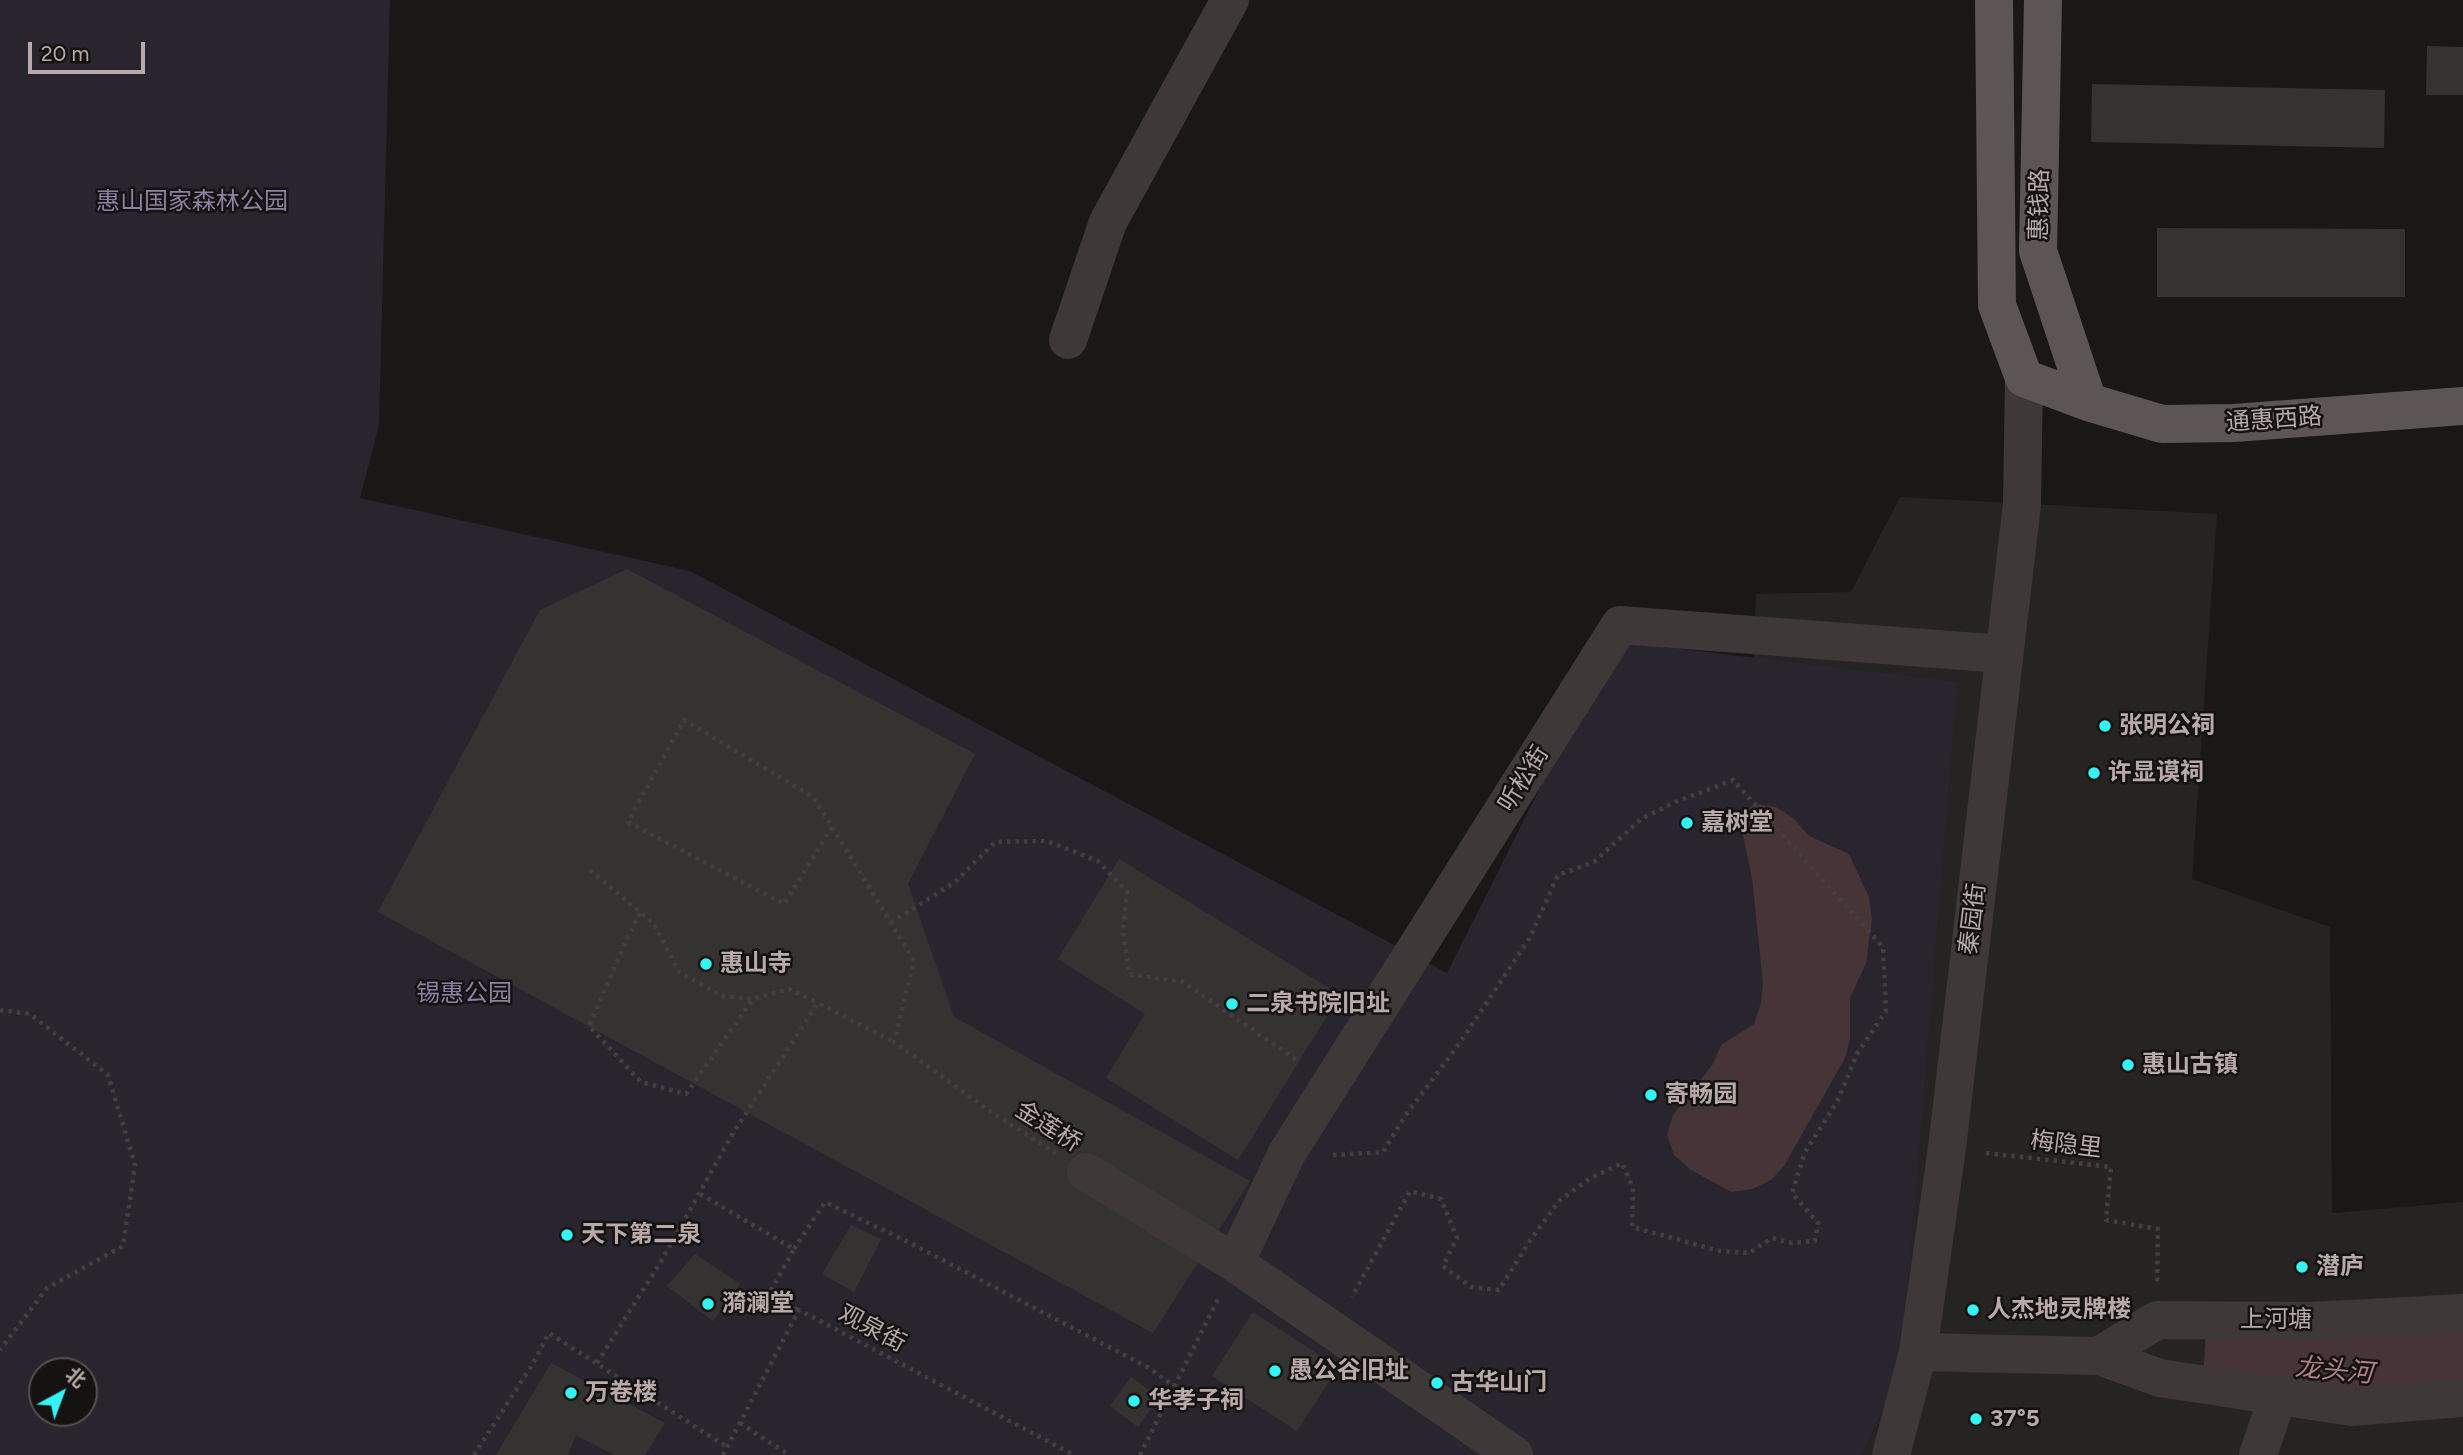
<!DOCTYPE html>
<html>
<head>
<meta charset="utf-8">
<style>
  body { margin:0 }
  #map { position:relative; width:2463px; height:1455px; overflow:hidden; background:#191817; font-family:Figtree,"Noto Sans SC",sans-serif }
  canvas { display:block }
  .north { position:absolute; left:28px; top:1357px; width:70px; height:70px; box-sizing:border-box; background:#141312; border:2px solid #564f4e; border-radius:50%; rotate:41deg; font-size:19px; font-weight:700; line-height:28px; text-align:center; color:#b9a9a9 }
  .north::after { content:''; display:block; margin:auto; width:24px; height:32px; background:#34f4f3; clip-path:polygon(50% 0,100% 100%,50% 72%,0 100%) }
  .scale { position:absolute; left:28px; top:42px; width:117px; height:32px; box-sizing:border-box; border:4px solid #b9a9a9; border-top:0; padding-left:9px; font-size:21px; line-height:24px; white-space:nowrap; color:#b9a9a9; -webkit-text-stroke:5px #141312; paint-order:stroke }
</style>
</head>
<body>
<div id="map">
<canvas width="2463" height="1455"></canvas>
<div class="north">北</div>
<div class="scale">20 m</div>
</div>
<script>
const g = document.querySelector('canvas').getContext('2d');
g.lineJoin = 'round';
function fillPath(path, color) {
  g.fillStyle = color;
  g.fill(path, 'evenodd');
}
function poly(rows) {
  const path = new Path2D();
  for (const r of rows) {
    path.moveTo(r[0], r[1]);
    for (let i = 2; i < r.length; i += 2) path.lineTo(r[i], r[i + 1]);
  }
  return path;
}
function stroke(path, color, width, dash) {
  g.strokeStyle = color;
  g.lineWidth = width;
  g.lineCap = dash ? 'butt' : 'round';
  g.setLineDash(dash || []);
  g.stroke(path);
}
function label(font, color, halo, rows, align = 'center') {
  g.font = font + ' Figtree,"Noto Sans SC",sans-serif';
  g.lineWidth = 5;
  g.setLineDash([]);
  g.textBaseline = 'middle';
  g.strokeStyle = halo;
  g.fillStyle = color;
  for (const [text, x, y, turn = 0] of rows) {
    g.save();
    g.translate(x, y);
    g.rotate((+turn || 0) * Math.PI / 180);
    g.textAlign = isNaN(turn) ? turn : align;
    if (halo) g.strokeText(text, 0, 0);
    g.fillText(text, 0, 0);
    g.restore();
  }
}
const built = poly([
  [1900,497,2217,514,2192,879,2330,927,2332,1213,2463,1202,2463,1455,1862,1455,1901,1371,1754,657,1756,594,1851,592]
]);
const green = poly([
  [0,0,390,0,379,425,360,498,690,571,1447,973,1614,641,1957,682,1901,1371,1862,1455,0,1455],
  [42,1371,84,1371,84,1413,42,1413]
]);
const water = poly([
  [1755,804,1776,807,1794,819,1809,836,1849,854,1869,897,1872,920,1866,963,1850,998,1850,1039,1845,1058,1784,1166,1771,1180,1752,1189,1731,1192,1691,1170,1674,1155,1667,1135,1673,1115,1713,1064,1721,1045,1754,1024,1761,1003,1763,983,1752,878,1739,816],
  [2463,1330,2463,1381,2361,1389,2203,1376,2206,1334]
]);
const building = poly([
  [2427,46,2463,47,2463,95,2426,95],
  [2092,84,2385,90,2384,148,2091,142],
  [2157,228,2405,229,2405,297,2157,297],
  [627,569,975,754,908,884,954,1017,1250,1181,1153,1333,378,912,540,610],
  [1119,859,1340,995,1238,1160,1106,1078,1145,1014,1058,959],
  [851,1225,881,1239,854,1292,822,1274],
  [695,1254,740,1284,713,1321,667,1286],
  [1253,1312,1338,1367,1297,1431,1212,1376],
  [551,1363,665,1423,645,1455,614,1455,576,1435,568,1455,496,1455],
  [1131,1377,1159,1397,1138,1427,1110,1406]
]);
const path = poly([
  [832,827,784,904,628,822,684,720,813,797,832,827,891,923,914,961,894,1042,991,1112,1056,1153],
  [590,870,654,924,679,972,722,996,753,999,789,989,818,1003],
  [640,913,625,943,589,1026,641,1082,686,1094,753,999],
  [891,923,955,882,995,842,1047,841,1098,861,1127,892,1123,931,1129,974,1183,982,1298,1061],
  [0,1010,30,1014,108,1075,135,1165,123,1246,47,1288,0,1350],
  [1986,1153,2111,1167,2106,1220,2158,1229,2157,1282],
  [1333,1155,1383,1152,1405,1116,1459,1044,1529,939,1558,875,1594,862,1641,819,1675,802,1733,780,1883,947,1886,1011,1857,1054,1837,1102,1805,1152,1792,1193,1818,1223,1815,1241,1792,1243,1772,1238,1749,1253,1720,1251,1632,1227,1633,1188,1622,1163,1589,1179,1559,1201,1529,1242,1499,1290,1471,1287,1443,1266,1457,1238,1441,1199,1410,1191,1352,1297],
  [700,1194,794,1249,766,1299,799,1310],
  [794,1249,825,1202,914,1245,1149,1368,1174,1386],
  [597,1363,663,1258,733,1133,818,1003,894,1042],
  [740,1423,789,1455],
  [474,1455,532,1365,549,1333,727,1447],
  [723,1455,799,1310,1074,1455],
  [1140,1455,1218,1299]
]);
const minor = poly([
  [1068,340,1108,222,1230,0],
  [1086,1172,1235,1263,1514,1455],
  [1235,1263,1287,1153,1620,625,2003,654],
  [1918,1352,2099,1356,2160,1378,2352,1407,2463,1398],
  [2099,1356,2157,1320,2312,1321,2463,1313],
  [1891,1455,1918,1352,1947,1148,2022,504,2024,378],
  [2258,1455,2278,1396]
]);
const major = poly([
  [1994,0,1997,305,2024,378,2088,402,2162,424,2234,423,2463,406],
  [2043,0,2038,251,2088,402]
]);
const markers = [
  [2105,726,7,"#34f4f3"],
  [2094,773,7,"#34f4f3"],
  [1687,823,7,"#34f4f3"],
  [706,964,7,"#34f4f3"],
  [1232,1004,7,"#34f4f3"],
  [2128,1065,7,"#34f4f3"],
  [1651,1095,7,"#34f4f3"],
  [567,1235,7,"#34f4f3"],
  [2302,1267,7,"#34f4f3"],
  [708,1304,7,"#34f4f3"],
  [1973,1310,7,"#34f4f3"],
  [1275,1371,7,"#34f4f3"],
  [1437,1383,7,"#34f4f3"],
  [571,1393,7,"#34f4f3"],
  [1134,1401,7,"#34f4f3"],
  [1976,1419,7,"#34f4f3"]
];
const parkNames = [
  ["惠山国家森林公园",192,202],
  ["锡惠公园",464,994]
];
const streetNames = [
  ["惠钱路",2040,205,-89],
  ["通惠西路",2274,420,-4],
  ["听松街",1524,779,-58],
  ["秦园街",1973,919,-83],
  ["金莲桥",1048,1127,32],
  ["梅隐里",2066,1145,7],
  ["上河塘",2276,1320],
  ["观泉街",872,1329,28]
];
const poiNames = [
  ["张明公祠",2119,726],
  ["许显谟祠",2108,773],
  ["嘉树堂",1701,823],
  ["惠山寺",720,964],
  ["二泉书院旧址",1246,1004],
  ["惠山古镇",2142,1065],
  ["寄畅园",1665,1095],
  ["天下第二泉",581,1235],
  ["潜庐",2316,1267],
  ["漪澜堂",722,1304],
  ["人杰地灵牌楼",1987,1310],
  ["愚公谷旧址",1289,1371],
  ["古华山门",1451,1383],
  ["万卷楼",585,1393],
  ["华孝子祠",1148,1401],
  ["37°5",1990,1419]
];
const waterNames = [
  ["龙头河",2334,1371,5]
];
fillPath(built, '#262423');
fillPath(green, '#29252e');
fillPath(water, '#473437');
fillPath(building, '#353332');
stroke(path, '#453e3e', 4.5, [3.5, 5]);
stroke(minor, '#3e3938', 38);
stroke(major, '#5d5554', 38);
for (const [x, y, r, color] of markers) {
  const dot = new Path2D();
  dot.arc(x, y, r, 0, 2 * Math.PI);
  g.fillStyle = color;
  g.fill(dot);
  stroke(dot, '#141312', 2.5);
}
label('24px', '#8e80a4', '#141312', parkNames);
label('24px', '#b9a9a9', '#141312', streetNames);
label('bold 24px', '#b9a9a9', '#141312', poiNames, 'left');
label('italic 26px', '#b4808a', '#141312', waterNames);
</script>
</body>
</html>
